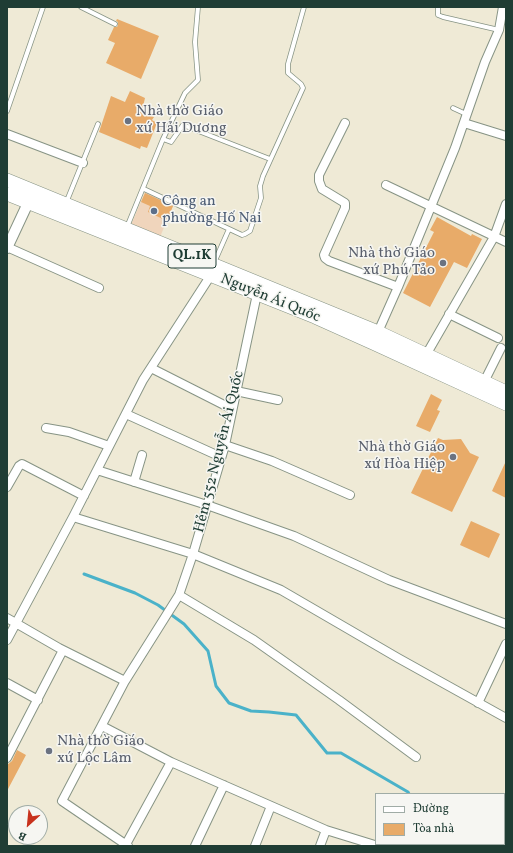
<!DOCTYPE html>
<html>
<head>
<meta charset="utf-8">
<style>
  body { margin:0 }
  #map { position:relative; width:513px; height:853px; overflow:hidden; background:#efead6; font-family:Vollkorn,serif }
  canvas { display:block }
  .frame { position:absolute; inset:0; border:8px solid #1f3d34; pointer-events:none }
  .legend { position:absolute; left:375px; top:793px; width:130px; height:52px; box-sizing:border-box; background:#f6f6f2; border:1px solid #a0aca6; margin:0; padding:5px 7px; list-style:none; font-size:12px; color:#1f3d34 }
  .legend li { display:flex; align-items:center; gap:8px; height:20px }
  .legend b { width:20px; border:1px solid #a0aca6 }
  .north { position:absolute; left:8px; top:805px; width:40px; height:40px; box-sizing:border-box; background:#f6f6f2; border:1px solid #a0aca6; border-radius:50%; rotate:207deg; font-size:11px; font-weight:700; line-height:16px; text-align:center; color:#1f3d34 }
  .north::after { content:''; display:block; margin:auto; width:14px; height:18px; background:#c8321e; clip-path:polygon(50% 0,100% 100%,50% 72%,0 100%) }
</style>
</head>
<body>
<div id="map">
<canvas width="513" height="853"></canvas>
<div class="frame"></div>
<ul class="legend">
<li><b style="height:5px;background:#fff"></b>Đường</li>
<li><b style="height:11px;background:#e8ab69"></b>Tòa nhà</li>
</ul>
<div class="north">B</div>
</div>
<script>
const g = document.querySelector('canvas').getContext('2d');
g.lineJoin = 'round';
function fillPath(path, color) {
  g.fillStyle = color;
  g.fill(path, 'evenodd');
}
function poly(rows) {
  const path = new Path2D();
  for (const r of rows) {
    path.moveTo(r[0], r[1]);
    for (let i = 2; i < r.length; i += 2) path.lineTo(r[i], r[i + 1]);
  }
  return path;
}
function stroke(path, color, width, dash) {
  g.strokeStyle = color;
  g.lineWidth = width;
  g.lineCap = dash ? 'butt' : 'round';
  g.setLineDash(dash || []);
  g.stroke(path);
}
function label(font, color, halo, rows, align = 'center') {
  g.font = font + ' Vollkorn,serif';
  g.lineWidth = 3;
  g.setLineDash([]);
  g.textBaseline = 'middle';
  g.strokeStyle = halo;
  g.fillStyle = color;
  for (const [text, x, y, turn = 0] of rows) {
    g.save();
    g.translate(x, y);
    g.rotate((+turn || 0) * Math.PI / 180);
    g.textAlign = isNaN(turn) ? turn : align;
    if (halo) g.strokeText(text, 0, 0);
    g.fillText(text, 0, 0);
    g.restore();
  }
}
const built = poly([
  [145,192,173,206,160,237,131,225]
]);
const stream = poly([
  [84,574,135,593,158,605,184,624,208,651,216,686,229,703,251,711,269,712,296,715,327,753,341,753,408,792,409,794],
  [442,846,443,844]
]);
const building = poly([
  [117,19,159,36,141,79,106,63,115,43,108,40,114,27,117,27,118,25,118,22,116,21],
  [130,91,145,98,142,111,154,117,152,120,157,123,147,148,141,146,140,149,99,132,111,96,125,102],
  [145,193,173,206,167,221,148,212,150,206,141,202],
  [437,217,471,236,472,234,482,239,467,268,454,262,430,307,403,293,434,232,430,230],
  [431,394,442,400,437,410,440,411,430,432,416,426],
  [438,438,443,440,461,439,470,453,479,457,452,512,411,493],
  [506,461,506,498,492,491],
  [471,521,500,534,489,558,460,545],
  [17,750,26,755,7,791,7,765,12,761]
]);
const service = poly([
  [81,7,115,24],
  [438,7,438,15,443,17,499,30],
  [453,108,466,114],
  [7,111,43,7],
  [163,139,171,142,183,125,270,159],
  [144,189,242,235,245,234,250,231,261,198,260,186,263,176,303,88,301,84,288,73,288,64,304,7],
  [66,203,98,124],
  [127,227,163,139,185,93,198,80,195,42,198,7],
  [214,263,229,229]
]);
const minor = poly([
  [345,123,319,175,319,181,322,189,345,203,345,208,324,255,325,258,329,261,398,287],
  [464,123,506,136],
  [7,134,83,163],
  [386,185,506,242],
  [7,247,99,288],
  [449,314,498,338],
  [378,332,398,287,455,148,485,62,499,30,503,7],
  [426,355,494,237,506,204],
  [151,368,232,409],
  [484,382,501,348],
  [236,391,278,400],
  [126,414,221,457],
  [46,428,69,432,109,446],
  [225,445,272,461,350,495],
  [97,470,207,505,294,536,389,580,506,624],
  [134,482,142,455],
  [7,487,19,466,22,464,84,496],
  [73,517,193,554,281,590,398,658,506,718],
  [179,595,254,640,339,700,416,757],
  [7,618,59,648,125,681],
  [7,640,73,517,143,380,211,275],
  [7,683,38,700],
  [478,703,506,644],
  [102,726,171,762,326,830,378,846],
  [7,758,63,650],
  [504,809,506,806],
  [125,846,171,762],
  [128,846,62,801,125,681,179,595,193,554,225,445,257,294],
  [195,846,224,785],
  [255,846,271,806],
  [320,846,326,830],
  [464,846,466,844]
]);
const tertiary = poly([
  [7,248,28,203]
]);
const primary = poly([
  [7,180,378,332,506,392],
  [7,194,315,317,373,343,506,404]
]);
const markers = [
  [128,121,4,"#6b7280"],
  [154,211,4,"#5c6f8a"],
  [443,263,4,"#6b7280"],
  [453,457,4,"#6b7280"],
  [49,751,4,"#6b7280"]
];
const shields = [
  [192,256,48]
];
const shieldNames = [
  ["QL.1K",192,256]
];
const worshipNames = [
  ["Nhà thờ Giáo",136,112],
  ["xứ Hải Dương",136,129],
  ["Nhà thờ Giáo",435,254,"right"],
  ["xứ Phú Tảo",435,271,"right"],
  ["Nhà thờ Giáo",445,448,"right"],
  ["xứ Hòa Hiệp",445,465,"right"],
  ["Nhà thờ Giáo",57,742],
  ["xứ Lộc Lâm",57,759]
];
const serviceNames = [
  ["Công an",162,202],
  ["phường Hố Nai",162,219]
];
const streetNames = [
  ["Nguyễn Ái Quốc",270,299,22],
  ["Hẻm 552 Nguyễn Ái Quốc",220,452,-76]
];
fillPath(built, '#f0d5bc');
stroke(stream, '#4ab2c9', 3);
fillPath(building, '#e8ab69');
stroke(service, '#879485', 5.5);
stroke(minor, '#879485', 10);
stroke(tertiary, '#879485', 12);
stroke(primary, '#879485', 14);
stroke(service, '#fff', 4);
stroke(minor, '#fff', 8);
stroke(tertiary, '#fff', 10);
stroke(primary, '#fff', 13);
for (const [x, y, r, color] of markers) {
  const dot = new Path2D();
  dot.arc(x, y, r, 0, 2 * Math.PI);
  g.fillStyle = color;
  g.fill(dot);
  stroke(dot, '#f6f6f2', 1.5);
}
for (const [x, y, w] of shields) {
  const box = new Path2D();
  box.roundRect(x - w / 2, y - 12, w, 24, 3);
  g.fillStyle = '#f6f6f2';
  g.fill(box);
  stroke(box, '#1f3d34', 1);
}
label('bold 14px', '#1f3d34', null, shieldNames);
label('15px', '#5b616d', '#f6f6f2', worshipNames, 'left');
label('15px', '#4e5e75', '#f6f6f2', serviceNames, 'left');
label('15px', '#1f3d34', '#f6f6f2', streetNames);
</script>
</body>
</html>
